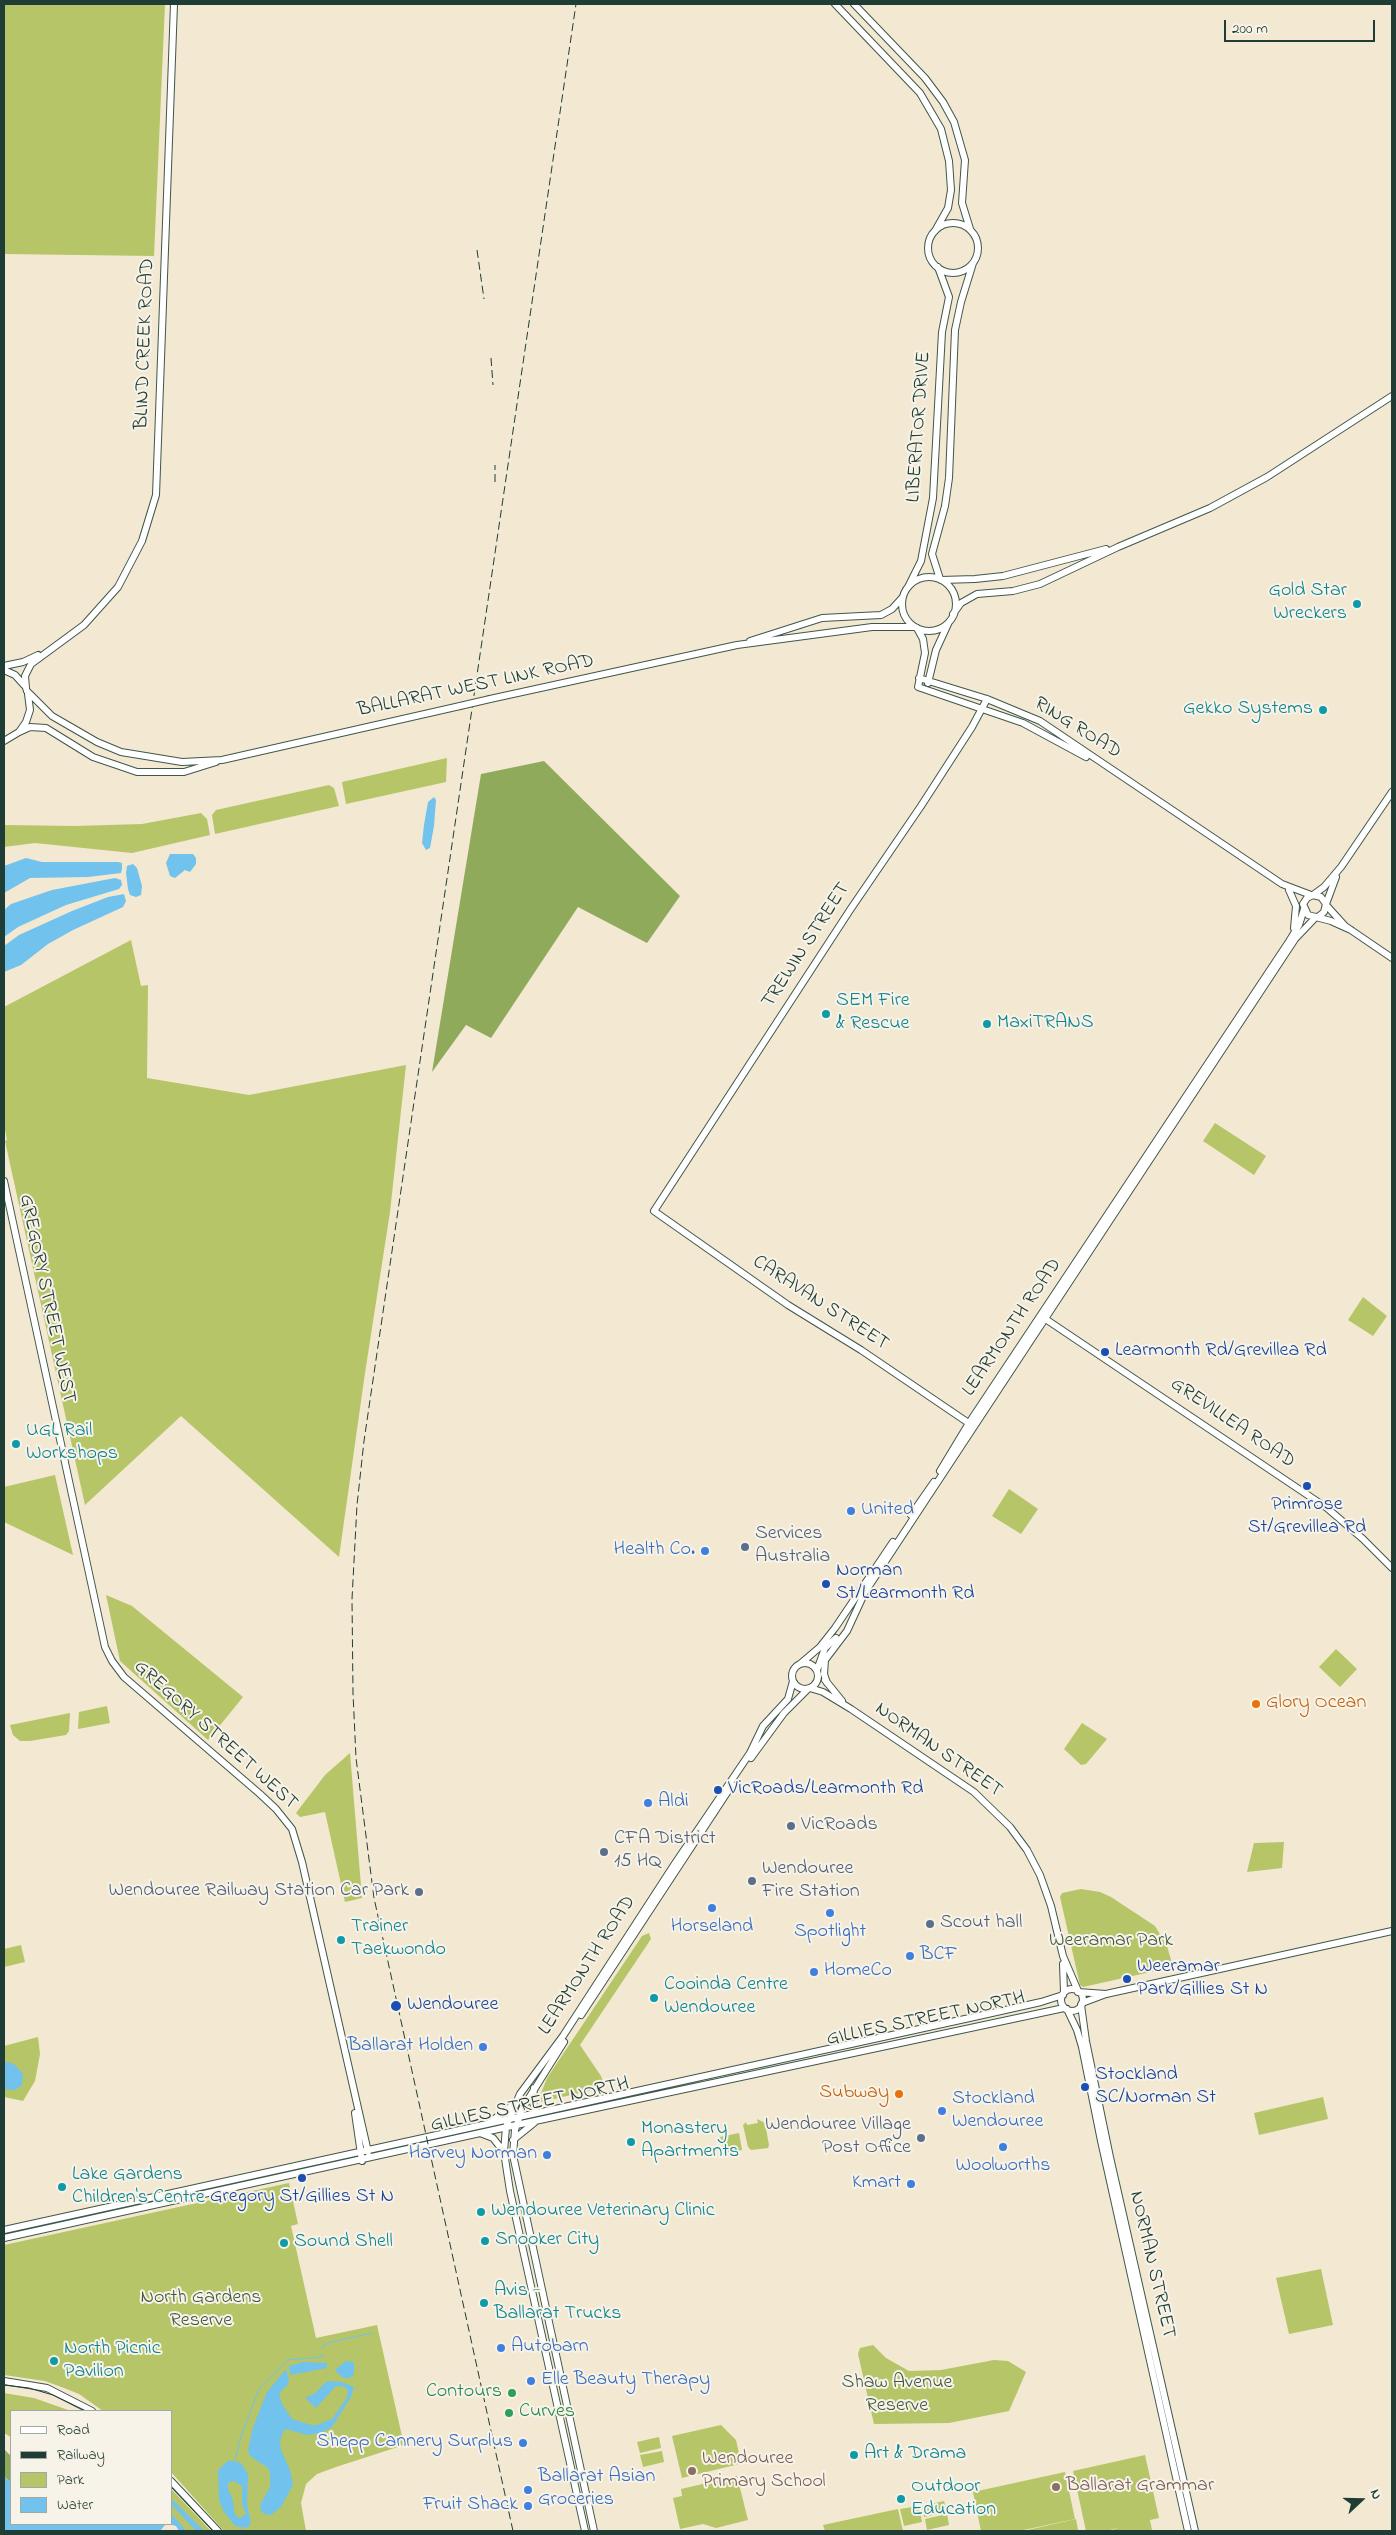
<!DOCTYPE html>
<html>
<head>
<meta charset="utf-8">
<style>
  body { margin:0 }
  #map { position:relative; width:1396px; height:2535px; overflow:hidden; background:#f3e8d2; font-family:"Indie Flower",sans-serif }
  canvas { display:block }
  .frame { position:absolute; inset:0; border:5px solid #1f3d34; pointer-events:none }
  .legend { position:absolute; left:10px; top:2410px; width:162px; height:115px; box-sizing:border-box; background:#f7f3e8; border:1px solid #a1aaa0; margin:0; padding:6px 9px; list-style:none; font-size:15px; color:#1f3d34 }
  .legend li { display:flex; align-items:center; gap:10px; height:25px }
  .legend b { width:25px; border:1px solid #a1aaa0 }
  .north { position:absolute; left:1336px; top:2475px; width:50px; height:50px; -webkit-text-stroke:4px #f7f3e8; paint-order:stroke; rotate:69deg; font-size:14px; font-weight:700; line-height:20px; text-align:center; color:#1f3d34 }
  .north::after { content:''; display:block; margin:auto; width:18px; height:22px; background:#1f3d34; clip-path:polygon(50% 0,100% 100%,50% 72%,0 100%) }
  .scale { position:absolute; left:1224px; top:20px; width:151px; height:22px; box-sizing:border-box; border:2px solid #1f3d34; border-top:0; padding-left:6px; font-size:15px; line-height:18px; white-space:nowrap; color:#1f3d34; -webkit-text-stroke:4px #f7f3e8; paint-order:stroke }
</style>
</head>
<body>
<div id="map">
<canvas width="1396" height="2535"></canvas>
<div class="frame"></div>
<ul class="legend">
<li><b style="height:6px;background:#fff"></b>Road</li>
<li><b style="height:6px;background:#1f3d34"></b>Railway</li>
<li><b style="height:14px;background:#b6c567"></b>Park</li>
<li><b style="height:14px;background:#71c2ed"></b>Water</li>
</ul>
<div class="north">N</div>
<div class="scale">200 m</div>
</div>
<script>
const g = document.querySelector('canvas').getContext('2d');
g.lineJoin = 'round';
function fillPath(path, color) {
  g.fillStyle = color;
  g.fill(path, 'evenodd');
}
function poly(rows) {
  const path = new Path2D();
  for (const r of rows) {
    if (r.length === 3) {
      path.moveTo(r[0] + r[2], r[1]);
      path.arc(r[0], r[1], r[2], 0, 2 * Math.PI);
      continue;
    }
    path.moveTo(r[0], r[1]);
    for (let i = 2; i < r.length; i += 2) path.lineTo(r[i], r[i + 1]);
  }
  return path;
}
function stroke(path, color, width, dash) {
  g.strokeStyle = color;
  g.lineWidth = width;
  g.lineCap = dash ? 'butt' : 'round';
  g.setLineDash(dash || []);
  g.stroke(path);
}
function label(font, color, halo, rows, align = 'center') {
  g.font = font + ' "Indie Flower",sans-serif';
  g.lineWidth = 4;
  g.setLineDash([]);
  g.textBaseline = 'middle';
  g.strokeStyle = halo;
  g.fillStyle = color;
  for (const [text, x, y, turn = 0] of rows) {
    g.save();
    g.translate(x, y);
    g.rotate((+turn || 0) * Math.PI / 180);
    g.textAlign = isNaN(turn) ? turn : align;
    if (halo) g.strokeText(text, 0, 0);
    g.fillText(text, 0, 0);
    g.restore();
  }
}
const green = poly([
  [4,4,165,4,154,256,4,254],
  [447,758,446,782,346,804,342,782],
  [329,785,334,788,339,806,215,834,212,815,216,810],
  [201,813,207,819,210,835,132,853,35,843,4,847,4,825,75,826,142,824],
  [131,940,141,986,148,985,147,1078,249,1095,406,1065,390,1212,365,1373,339,1557,181,1416,85,1505,5,1141,7,1140,4,1125,4,1007],
  [1215,1123,1266,1156,1254,1175,1203,1141],
  [1363,1297,1387,1316,1373,1336,1348,1320],
  [55,1475,73,1555,4,1522,4,1487],
  [1009,1489,1038,1509,1021,1534,992,1516],
  [106,1595,132,1606,243,1697,208,1740,120,1661],
  [1336,1649,1357,1669,1340,1687,1319,1667],
  [107,1706,110,1723,78,1729,79,1712],
  [70,1713,69,1731,66,1735,30,1741,20,1741,13,1735,10,1725],
  [1082,1723,1107,1739,1086,1764,1081,1765,1064,1749],
  [350,1753,362,1898,345,1902,325,1812,300,1817,296,1813,325,1775],
  [1284,1842,1282,1868,1247,1872,1254,1843],
  [1081,1889,1100,1892,1111,1897,1155,1926,1167,1946,1173,1967,1083,1987,1080,1985,1060,1897,1062,1893],
  [649,1933,651,1939,580,2045,601,2076,605,2087,541,2102,540,2096,547,2078,642,1936],
  [21,1945,25,1962,4,1967,4,1949],
  [38,2037,40,2054,35,2081,23,2101,4,2097,4,2046],
  [1323,2097,1328,2119,1259,2135,1254,2113],
  [757,2119,765,2123,769,2145,768,2148,751,2150,748,2147,743,2125,746,2122,747,2125,758,2123],
  [739,2133,742,2150,725,2154,720,2137],
  [289,2183,298,2224,291,2226,316,2338,377,2325,404,2445,336,2467,317,2474,306,2484,301,2503,306,2531,224,2531,171,2472,171,2411,103,2411,79,2394,64,2388,45,2381,4,2375,4,2245],
  [1321,2269,1333,2325,1289,2334,1276,2278],
  [873,2345,886,2358,909,2371,941,2370,994,2360,1008,2361,1026,2372,1009,2411,949,2423,874,2424,858,2354,860,2348],
  [4,2393,34,2398,71,2411,11,2411,11,2437,4,2433],
  [721,2425,736,2440,740,2458,739,2464,682,2478,672,2436],
  [659,2437,661,2448,640,2453,637,2442],
  [662,2451,664,2462,643,2467,640,2455],
  [1145,2455,1159,2518,1150,2520,1152,2530,1154,2531,1110,2531,1118,2528,1106,2531,1086,2531,1073,2471],
  [1065,2472,1075,2519,1019,2531,981,2531,973,2492],
  [737,2476,748,2520,716,2528,703,2524,680,2529,673,2498,682,2496,681,2489],
  [171,2489,197,2516,211,2531,184,2530,171,2513],
  [944,2501,947,2512,924,2517,922,2506],
  [919,2506,922,2522,904,2526,900,2509],
  [898,2509,903,2531,825,2531,823,2525],
  [947,2514,949,2525,927,2530,925,2519],
  [1076,2519,1078,2530,1023,2531]
]);
const forest = poly([
  [544,761,680,896,647,943,578,907,491,1038,466,1025,432,1072,481,774],
  [4,2449,11,2456,11,2483,4,2476]
]);
const water = poly([
  [434,797,436,800,434,826,430,848,426,850,422,843,424,825,428,802],
  [170,854,193,854,196,858,196,864,190,872,185,870,175,878,170,876,166,863],
  [26,858,42,862,118,862,122,863,122,869,121,873,88,877,30,878,4,893,4,866],
  [133,864,137,868,142,886,141,895,136,897,130,895,128,889,126,873,127,866],
  [115,878,121,880,122,885,119,889,66,905,18,927,4,937,4,910,11,904,52,890],
  [124,894,126,901,123,907,73,930,48,944,21,965,4,972,4,946,19,935,72,911,108,897],
  [8,2062,15,2065,23,2074,22,2085,15,2090,4,2089,4,2063],
  [346,2361,354,2362,354,2374,350,2378,343,2378,335,2370],
  [303,2362,327,2363,327,2368,290,2375,289,2366],
  [286,2369,289,2380,287,2386,279,2393,282,2404,292,2419,311,2425,317,2425,332,2419,346,2399,348,2393,346,2387,336,2386,316,2408,307,2400,306,2397,314,2394,327,2381,342,2382,354,2387,351,2397,332,2427,321,2433,307,2435,286,2429,283,2432,280,2441,281,2450,290,2470,293,2485,281,2507,271,2515,264,2514,261,2511,260,2505,270,2487,270,2473,268,2468,250,2456,248,2450,253,2427,267,2392],
  [229,2460,241,2463,248,2474,247,2504,251,2523,247,2528,235,2526,224,2512,219,2500,218,2470],
  [233,2481,242,2486,242,2504,246,2514,240,2518,236,2516,234,2511,233,2500,228,2489,228,2483],
  [4,2476,11,2483,11,2524,171,2524,171,2513,186,2531,179,2531,176,2526,172,2525,165,2525,160,2531,4,2531],
  [171,2499,178,2505,204,2531,196,2531,171,2504]
]);
const stream = poly([
  [322,2348,322,2346,331,2342,372,2333],
  [235,2460,241,2436,259,2389,287,2360,322,2357,322,2354],
  [241,2531,241,2528]
]);
const secondary = poly([
  [835,4,920,93,941,129,949,161,951,190,948,208,935,231],
  [854,4,925,78,943,102,954,122,965,160,962,203,970,229],
  [953,248,25],
  [929,604,27],
  [940,579,932,554,945,506,949,478,955,330,961,302,973,263],
  [941,580,975,579,1003,576,1106,549],
  [908,587,921,561,933,498,942,332,949,297,938,267],
  [953,614,961,603,977,594,1013,591,1040,584,1118,547,1210,508,1267,477,1392,396],
  [917,628,923,639,925,653,918,687,1023,723,1086,757],
  [750,641,822,618,881,615,892,609,902,598],
  [4,666,23,662,38,655],
  [4,670,15,675,24,685],
  [919,678,987,699,1040,721,1282,884,1311,895],
  [928,683,936,650,948,624],
  [26,688,25,676,31,664,84,625,118,587,142,541,156,495,174,4],
  [27,691,52,716,97,742,121,752,182,762,222,760,460,706],
  [490,699,737,645,872,627,915,627],
  [19,732,30,727,46,728,93,757,137,772,184,772,216,762],
  [4,741,19,732,26,722,30,710,28,694],
  [1289,890,1296,906,1294,928],
  [1313,895,1324,887,1341,867,1392,792],
  [1326,904,1336,877],
  [1326,905,1345,926,1392,958],
  [1318,917,1324,912,1326,904,1321,897,1313,895,1307,898,1303,904,1308,915,1331,921,1351,930],
  [4,1181,105,1647,112,1661,124,1677,260,1794,276,1809,292,1829,302,1862,368,2152],
  [1041,1316,1327,1508,1363,1539,1392,1568],
  [973,1426,861,1350,788,1305,654,1211,850,910,921,806,972,727,987,699],
  [940,1471,969,1423,1288,943,1299,925,1304,909],
  [911,1515,934,1482],
  [805,1676,13],
  [800,1664,820,1647,835,1628,893,1542],
  [817,1670,825,1648,836,1638],
  [825,1680,842,1701],
  [827,1683,824,1674,825,1660,847,1631,865,1592,1295,939,1316,917],
  [810,1688,823,1692,851,1709,974,1792,1010,1827,1027,1850,1040,1875,1051,1906,1063,1956,1078,1991],
  [751,1758,784,1713,808,1689],
  [1063,1964,1064,1992],
  [1072,2000,11],
  [1078,1992,1106,1994],
  [1082,2003,1106,1994,1392,1931],
  [1081,2005,1086,2041,1110,2157,1195,2531],
  [1067,2009,1077,2030,1082,2047,1101,2141,1188,2531],
  [581,2015,732,1785],
  [564,2042,522,2109,515,2130,513,2155,594,2531],
  [534,2088,533,2102,536,2113],
  [355,2113,362,2161],
  [489,2123,513,2105],
  [480,2133,493,2138,504,2152],
  [513,2140,534,2123],
  [4,2230,974,2017,1041,2002,1063,1995],
  [4,2238,521,2124,1064,2008],
  [4,2381,47,2388,92,2411],
  [171,2481,218,2531],
  [585,2531,510,2191,504,2152,506,2127,520,2094,563,2036,674,1865,750,1753,763,1726,788,1699,793,1681]
]);
const tram = poly([
  [4,2385,29,2388,53,2395,86,2411],
  [171,2487,213,2531]
]);
const rail = poly([
  [477,250,484,299],
  [491,358,493,385],
  [495,482,495,465],
  [513,2531,374,1898,356,1758,353,1693,352,1599,357,1505,364,1441,576,4]
]);
const secondaryBridge = poly([
  [460,706,490,699]
]);
const markers = [
  [1357,604,5,"#0f9aa8"],
  [1323,710,5,"#0f9aa8"],
  [826,1014,5,"#0f9aa8"],
  [987,1024,5,"#0f9aa8"],
  [1105,1352,5,"#1a4fb4"],
  [16,1444,5,"#0f9aa8"],
  [1307,1486,5,"#1a4fb4"],
  [851,1511,5,"#3f7fe0"],
  [745,1547,5,"#5c6f8a"],
  [705,1551,5,"#3f7fe0"],
  [826,1584,5,"#1a4fb4"],
  [1256,1704,5,"#e8710a"],
  [718,1790,5,"#1a4fb4"],
  [648,1803,5,"#3f7fe0"],
  [791,1826,5,"#5c6f8a"],
  [604,1852,5,"#5c6f8a"],
  [752,1881,5,"#5c6f8a"],
  [419,1892,5,"#5c6f8a"],
  [712,1908,5,"#3f7fe0"],
  [830,1913,5,"#3f7fe0"],
  [930,1924,5,"#5c6f8a"],
  [341,1940,5,"#0f9aa8"],
  [910,1956,5,"#3f7fe0"],
  [814,1972,5,"#3f7fe0"],
  [1127,1979,5,"#1a4fb4"],
  [654,1998,5,"#0f9aa8"],
  [396,2006,6,"#1a4fb4"],
  [483,2047,5,"#3f7fe0"],
  [1085,2087,5,"#1a4fb4"],
  [899,2094,5,"#e8710a"],
  [942,2111,5,"#3f7fe0"],
  [921,2138,5,"#5c6f8a"],
  [631,2142,5,"#0f9aa8"],
  [1003,2147,5,"#3f7fe0"],
  [547,2155,5,"#3f7fe0"],
  [302,2178,5,"#1a4fb4"],
  [911,2184,5,"#3f7fe0"],
  [62,2187,5,"#0f9aa8"],
  [481,2212,5,"#0f9aa8"],
  [485,2241,5,"#0f9aa8"],
  [284,2243,5,"#0f9aa8"],
  [484,2303,5,"#0f9aa8"],
  [501,2348,5,"#3f7fe0"],
  [54,2361,5,"#0f9aa8"],
  [531,2381,5,"#3f7fe0"],
  [512,2393,5,"#2e9e5b"],
  [509,2413,5,"#2e9e5b"],
  [523,2443,5,"#3f7fe0"],
  [854,2455,5,"#0f9aa8"],
  [692,2471,5,"#8d6e63"],
  [1056,2487,5,"#8d6e63"],
  [528,2490,5,"#3f7fe0"],
  [901,2499,5,"#0f9aa8"],
  [528,2506,5,"#3f7fe0"]
];
const streetNames = [
  ["BLIND CREEK ROAD",146,344,-88],
  ["LIBERATOR DRIVE",920,427,-86],
  ["BALLARAT WEST LINK ROAD",476,687,-12],
  ["RING ROAD",1077,729,32],
  ["TREWIN STREET",807,946,-57],
  ["GREGORY STREET WEST",46,1299,78],
  ["CARAVAN STREET",820,1304,33],
  ["LEARMONTH ROAD",1013,1328,-56],
  ["GREVILLEA ROAD",1232,1424,34],
  ["GREGORY STREET WEST",215,1736,42],
  ["NORMAN STREET",938,1751,35],
  ["LEARMONTH ROAD",588,1966,-57],
  ["GILLIES STREET NORTH",926,2020,-12],
  ["GILLIES STREET NORTH",530,2106,-12],
  ["NORMAN STREET",1151,2265,77]
];
const cultureNames = [
  ["Gold Star",1347,592,"right"],
  ["Wreckers",1347,615,"right"],
  ["Gekko Systems",1313,710,"right"],
  ["SEM Fire",836,1002],
  ["& Rescue",836,1025],
  ["MaxiTRANS",997,1024],
  ["UGL Rail",26,1432],
  ["Workshops",26,1455],
  ["Trainer",351,1928],
  ["Taekwondo",351,1951],
  ["Cooinda Centre",664,1986],
  ["Wendouree",664,2009],
  ["Monastery",641,2130],
  ["Apartments",641,2153],
  ["Lake Gardens",72,2176],
  ["Children's Centre",72,2199],
  ["Wendouree Veterinary Clinic",491,2212],
  ["Snooker City",495,2241],
  ["Sound Shell",294,2243],
  ["Avis -",494,2292],
  ["Ballarat Trucks",494,2315],
  ["North Picnic",64,2350],
  ["Pavilion",64,2373],
  ["Art & Drama",864,2455],
  ["Outdoor",911,2488],
  ["Education",911,2511]
];
const transitNames = [
  ["Learmonth Rd/Grevillea Rd",1115,1352],
  ["Primrose",1307,1506,"center"],
  ["St/Grevillea Rd",1307,1529,"center"],
  ["Norman",836,1572],
  ["St/Learmonth Rd",836,1595],
  ["VicRoads/Learmonth Rd",728,1790],
  ["Weeramar",1137,1968],
  ["Park/Gillies St N",1137,1991],
  ["Wendouree",407,2006],
  ["Stockland",1095,2076],
  ["SC/Norman St",1095,2099],
  ["Gregory St/Gillies St N",302,2198,"center"]
];
const shopNames = [
  ["United",861,1511],
  ["Health Co.",695,1551,"right"],
  ["Aldi",658,1803],
  ["Horseland",712,1928,"center"],
  ["Spotlight",830,1933,"center"],
  ["BCF",920,1956],
  ["HomeCo",824,1972],
  ["Ballarat Holden",473,2047,"right"],
  ["Stockland",952,2100],
  ["Wendouree",952,2123],
  ["Harvey Norman",537,2155,"right"],
  ["Woolworths",1003,2167,"center"],
  ["Kmart",901,2184,"right"],
  ["Autobarn",511,2348],
  ["Elle Beauty Therapy",541,2381],
  ["Shepp Cannery Surplus",513,2443,"right"],
  ["Ballarat Asian",538,2478],
  ["Groceries",538,2501],
  ["Fruit Shack",518,2506,"right"]
];
const serviceNames = [
  ["Services",755,1535],
  ["Australia",755,1558],
  ["VicRoads",801,1826],
  ["CFA District",614,1840],
  ["15 HQ",614,1863],
  ["Wendouree",762,1870],
  ["Fire Station",762,1893],
  ["Wendouree Railway Station Car Park",409,1892,"right"],
  ["Scout hall",940,1924],
  ["Wendouree Village",911,2126,"right"],
  ["Post Office",911,2149,"right"]
];
const foodNames = [
  ["Glory Ocean",1266,1704],
  ["Subway",889,2094,"right"]
];
const parkNames = [
  ["Weeramar Park",1111,1942],
  ["North Gardens",201,2299],
  ["Reserve",201,2322],
  ["Shaw Avenue",897,2384],
  ["Reserve",897,2407]
];
const leisureNames = [
  ["Contours",502,2393],
  ["Curves",519,2413,"left"]
];
const educationNames = [
  ["Wendouree",702,2460],
  ["Primary School",702,2483],
  ["Ballarat Grammar",1066,2487]
];
fillPath(green, '#b6c567');
fillPath(forest, '#90aa5c');
fillPath(water, '#71c2ed');
stroke(stream, '#71c2ed', 1);
stroke(secondary, '#3f574c', 8);
stroke(secondary, '#fff', 6);
stroke(tram, '#1f3d34', 1);
stroke(rail, '#1f3d34', 1, [8, 4]);
stroke(secondaryBridge, '#3f574c', 8, []);
stroke(secondaryBridge, '#fff', 6);
for (const [x, y, r, color] of markers) {
  const dot = new Path2D();
  dot.arc(x, y, r, 0, 2 * Math.PI);
  g.fillStyle = color;
  g.fill(dot);
  stroke(dot, '#f7f3e8', 2);
}
label('20px', '#1f3d34', '#f7f3e8', streetNames);
label('20px', '#0d838f', '#f7f3e8', cultureNames, 'left');
label('20px', '#164399', '#f7f3e8', transitNames, 'left');
label('20px', '#366cbe', '#f7f3e8', shopNames, 'left');
label('20px', '#4e5e75', '#f7f3e8', serviceNames, 'left');
label('20px', '#c56008', '#f7f3e8', foodNames, 'left');
label('20px', '#3d583e', '#f7f3e8', parkNames);
label('20px', '#27864d', '#f7f3e8', leisureNames, 'right');
label('20px', '#785e54', '#f7f3e8', educationNames, 'left');
</script>
</body>
</html>
